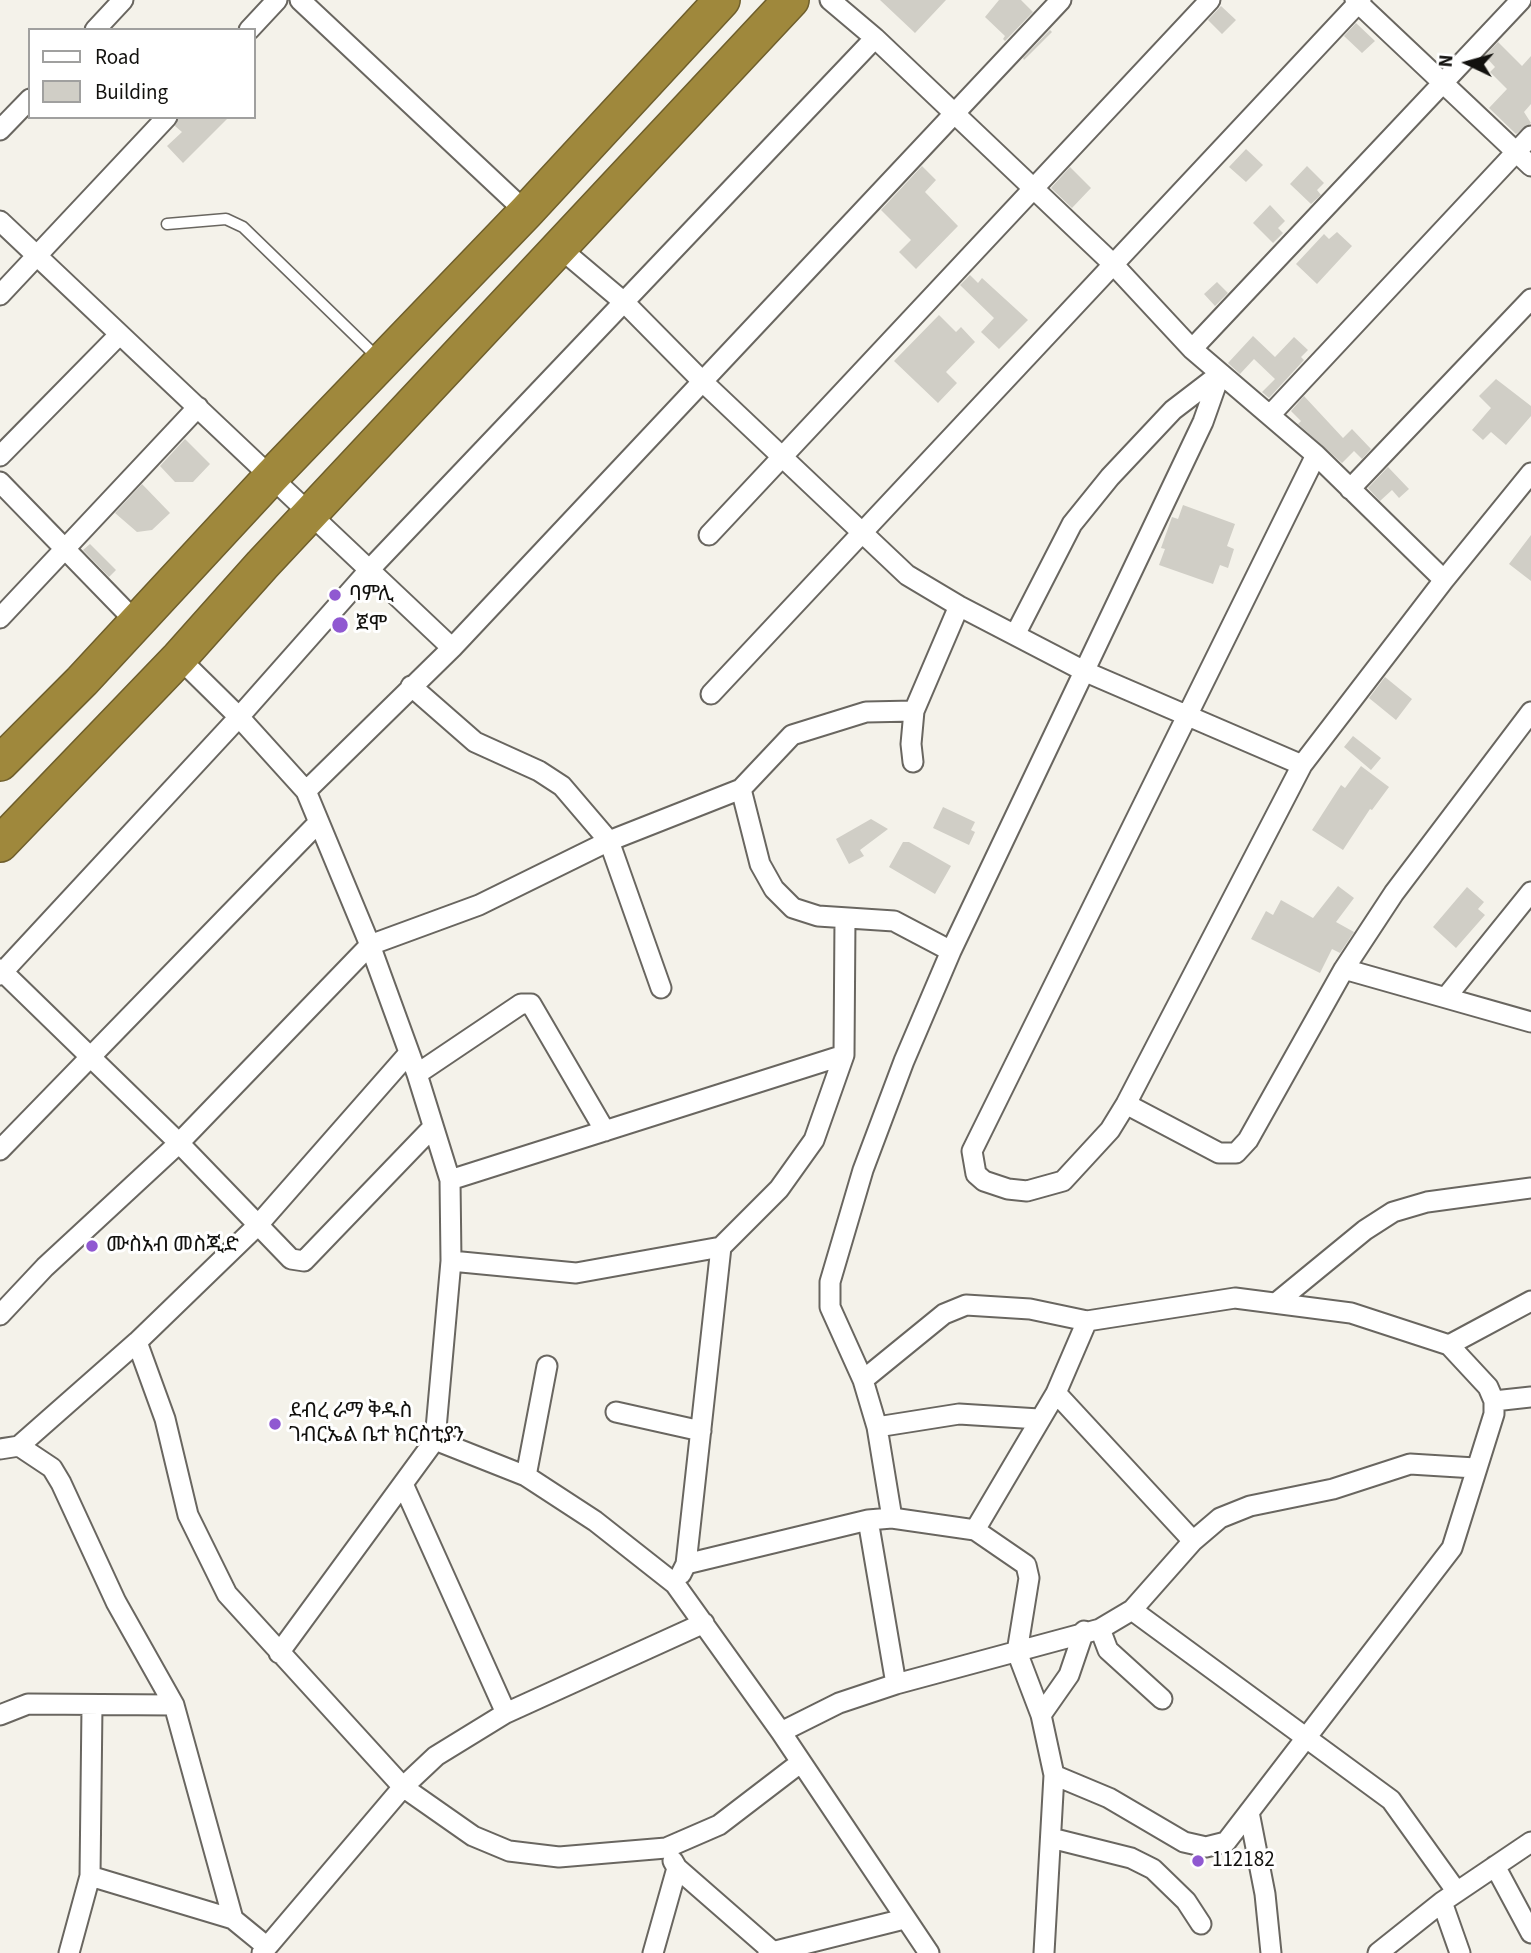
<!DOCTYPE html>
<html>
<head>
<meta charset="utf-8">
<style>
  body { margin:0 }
  #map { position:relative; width:1531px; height:1953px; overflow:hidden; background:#f4f2ea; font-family:"Source Sans 3",sans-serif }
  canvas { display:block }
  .legend { position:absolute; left:28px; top:28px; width:228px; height:91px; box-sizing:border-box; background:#fff; border:2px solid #a0a09f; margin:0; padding:9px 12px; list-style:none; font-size:21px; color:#12110e }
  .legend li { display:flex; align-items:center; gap:14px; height:35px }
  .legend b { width:35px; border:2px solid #a0a09f }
  .north { position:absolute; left:1433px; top:28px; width:70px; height:70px; -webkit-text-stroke:5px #fff; paint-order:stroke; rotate:275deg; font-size:19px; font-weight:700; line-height:28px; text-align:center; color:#12110e }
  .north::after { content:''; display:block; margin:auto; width:24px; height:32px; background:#12110e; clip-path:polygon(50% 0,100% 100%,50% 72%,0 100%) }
</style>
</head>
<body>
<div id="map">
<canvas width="1531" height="1953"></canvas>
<ul class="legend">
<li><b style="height:9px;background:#fff"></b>Road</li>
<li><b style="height:19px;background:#d0cec6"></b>Building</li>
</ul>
<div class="north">N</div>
</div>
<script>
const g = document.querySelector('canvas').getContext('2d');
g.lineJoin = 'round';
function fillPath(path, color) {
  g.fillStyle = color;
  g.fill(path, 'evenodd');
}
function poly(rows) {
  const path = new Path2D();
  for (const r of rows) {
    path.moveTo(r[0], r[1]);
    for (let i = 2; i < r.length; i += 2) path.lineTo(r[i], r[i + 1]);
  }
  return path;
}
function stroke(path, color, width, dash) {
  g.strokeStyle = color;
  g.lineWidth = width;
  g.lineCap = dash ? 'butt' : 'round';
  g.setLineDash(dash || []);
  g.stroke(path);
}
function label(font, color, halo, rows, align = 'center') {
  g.font = font + ' "Source Sans 3","Noto Sans Ethiopic",sans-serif';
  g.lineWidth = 6;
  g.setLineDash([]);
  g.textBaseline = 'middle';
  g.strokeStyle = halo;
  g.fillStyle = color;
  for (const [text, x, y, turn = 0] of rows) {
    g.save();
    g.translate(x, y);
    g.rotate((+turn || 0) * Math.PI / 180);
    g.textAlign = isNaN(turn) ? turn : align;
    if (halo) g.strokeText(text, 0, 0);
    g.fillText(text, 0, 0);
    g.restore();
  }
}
const building = poly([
  [880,0,946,0,915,33],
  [999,0,1021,0,1033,12,1005,41,1003,39,1005,36,985,17],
  [1221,6,1236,20,1222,34,1208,20],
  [1356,23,1375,41,1362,53,1344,36],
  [1050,30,1052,32,1024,60,1023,58],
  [1498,42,1522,66,1531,56,1531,104,1524,112,1531,123,1516,134,1489,108,1507,89,1490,72,1495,67,1485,56],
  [179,117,229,117,183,163,167,146,182,132,175,126],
  [1246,149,1263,165,1246,182,1229,167],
  [922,166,936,180,925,192,958,226,916,269,899,252,911,240,881,210],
  [1307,166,1324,183,1317,190,1321,195,1311,204,1290,184],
  [1070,167,1091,188,1072,208,1051,188],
  [1270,205,1285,221,1278,228,1283,233,1273,243,1253,223],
  [1337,232,1352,246,1317,284,1296,264,1324,234,1329,239],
  [970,275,978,283,982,278,1028,320,999,349,981,332,994,318,960,285],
  [1217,282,1228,293,1215,306,1204,294],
  [939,315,956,332,961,327,975,342,946,372,957,383,938,403,894,361],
  [1253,336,1275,357,1294,337,1308,350,1301,357,1304,360,1269,398,1262,392,1275,379,1254,359,1240,374,1228,363],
  [1496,379,1531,406,1531,416,1506,445,1491,432,1483,440,1472,430,1491,408,1479,396],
  [1304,396,1343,438,1352,429,1371,449,1362,459,1354,451,1342,463,1298,424,1301,421,1291,411],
  [185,439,210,464,193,482,175,482,160,466],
  [1388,467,1409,489,1399,498,1392,490,1380,501,1368,488],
  [142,484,170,513,152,530,137,532,115,513],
  [1183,505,1235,524,1227,546,1234,549,1228,568,1220,565,1213,584,1159,565,1165,549,1161,548,1172,517,1178,519],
  [1531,535,1531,581,1509,564],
  [90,544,116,570,109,577,83,550],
  [1385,677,1412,699,1396,720,1369,698],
  [1353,736,1381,758,1371,770,1344,747],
  [1361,766,1389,787,1372,810,1370,809,1343,850,1312,830,1341,785,1345,788],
  [943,807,975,822,971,830,975,832,969,845,933,828],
  [871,819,888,829,860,850,864,856,849,864,836,839],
  [903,842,909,842,951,866,935,894,889,867],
  [1338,886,1354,898,1336,922,1354,932,1340,953,1332,949,1320,973,1251,939,1266,911,1273,915,1281,900,1313,918],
  [1467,887,1484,902,1478,909,1485,915,1456,948,1433,927]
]);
const lane = poly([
  [167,224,226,219,243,227,377,357]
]);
const street = poly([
  [300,0,526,212],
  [830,0,875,38,1112,263,1192,349,1316,455,1444,580],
  [1355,0,1531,166],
  [95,30,123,0],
  [249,30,277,0],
  [0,130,30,99],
  [0,221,452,648],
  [561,249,625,303,703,382,907,575,959,606,1086,672,1302,765],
  [0,295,167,117],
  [1192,349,1521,0],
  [1271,414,1531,136],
  [1316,455,972,1151,976,1174,984,1181,1008,1189,1027,1191,1063,1181,1110,1130,1126,1104,1302,765,1444,580,1531,473],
  [0,456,119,335],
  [0,482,136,622],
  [1350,489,1531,299],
  [709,535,1210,0],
  [0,618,198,407],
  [1016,633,1072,524,1110,477,1173,410,1220,374],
  [179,658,239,717,306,791,370,945,417,1074,450,1180,451,1261,435,1440,279,1653],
  [411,686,475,742,539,771,562,786,609,841,661,988],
  [711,694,1361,0],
  [913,762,911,744,914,711],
  [741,789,760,864,774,889,793,908,818,916,894,921,951,951],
  [306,791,452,648,1061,0],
  [0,969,179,1143,291,1259,304,1261,433,1127],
  [1344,969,1531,1022],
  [0,975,239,717,370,569,875,38],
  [1447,996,1531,892],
  [417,1074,521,1004,531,1004,605,1131],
  [1126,1104,1219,1153,1236,1153,1248,1140,1344,969,1394,893,1531,712],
  [0,1150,318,823],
  [450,1180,844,1055],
  [451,1261,576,1273,721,1247],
  [1276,1303,1365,1230,1393,1212,1427,1202,1531,1188],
  [0,1315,45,1267,179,1143,370,945,479,905,609,841,741,789,792,735,866,712,914,711,959,606],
  [137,1342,165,1419,188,1515,227,1594,403,1787,473,1836,509,1851,559,1857,666,1848,719,1825,800,1763],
  [1449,1345,1531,1301],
  [863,1380,830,1307,830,1282,863,1170,904,1061,951,951,1203,422,1220,374],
  [1056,1393,1193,1541],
  [1494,1401,1531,1397],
  [616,1412,701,1431],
  [877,1427,959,1414,1039,1419],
  [435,1440,526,1476,595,1521,675,1584,781,1732,929,1953],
  [19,1446,52,1468,61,1483,116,1602,174,1705,233,1919],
  [0,1449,19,1446,137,1342,258,1225,409,1053],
  [526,1476,547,1366],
  [403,1484,506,1713],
  [892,1518,877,1427,863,1380,944,1314,966,1305,1030,1309,1087,1321,1235,1298,1351,1313,1449,1345,1488,1387,1494,1401,1494,1414,1452,1548,1226,1842,1206,1847,1184,1842,1109,1798,1054,1775],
  [868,1520,896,1684],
  [975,1530,1056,1393,1087,1321],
  [686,1564,868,1520,892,1518,975,1530,1026,1565,1029,1578,1017,1652,1041,1715,1054,1775,1044,1953],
  [681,1574,686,1564,721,1247,779,1189,814,1140,844,1055,845,918],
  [1132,1610,1391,1800,1457,1892],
  [1100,1629,1108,1650,1162,1699],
  [0,1715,28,1704,174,1705],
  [1041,1715,1069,1675,1084,1631],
  [781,1732,839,1703,896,1684,1100,1629,1132,1610,1193,1541,1220,1518,1250,1506,1333,1489,1410,1464,1475,1468],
  [1249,1812,1265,1894,1271,1953],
  [1051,1838,1131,1858,1153,1869,1186,1901,1201,1924],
  [1495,1866,1531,1933],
  [677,1868,772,1951],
  [90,1876,233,1919,266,1946],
  [1442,1902,1460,1953],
  [69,1953,90,1876,92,1706],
  [262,1953,403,1787,436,1756,506,1713,704,1623],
  [653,1953,677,1868,673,1861],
  [768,1953,904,1919],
  [1378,1953,1442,1902,1531,1842]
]);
const highway = poly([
  [0,763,82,681,272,476,526,212,722,0],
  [0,844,179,658,262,565,791,0]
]);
const markers = [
  [335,595,7,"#9059d1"],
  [340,625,9,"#9059d1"],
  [92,1246,7,"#9059d1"],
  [275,1424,7,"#9059d1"],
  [1198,1861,7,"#9059d1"]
];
const poiNames = [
  ["ባምሊ",349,595],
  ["ጀሞ",356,625],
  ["ሙስአብ መስጂድ",106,1246],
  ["ደብረ ራማ ቅዱስ",289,1412],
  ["ገብርኤል ቤተ ክርስቲያን",289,1436],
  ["112182",1212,1861]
];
fillPath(building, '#d0cec6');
stroke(lane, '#696660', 13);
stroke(street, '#696660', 23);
stroke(highway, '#6e5e2c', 38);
stroke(lane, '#fff', 10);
stroke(street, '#fff', 19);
stroke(highway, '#9f883c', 35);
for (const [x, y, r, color] of markers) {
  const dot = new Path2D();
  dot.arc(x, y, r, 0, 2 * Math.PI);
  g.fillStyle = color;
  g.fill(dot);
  stroke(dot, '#fff', 2.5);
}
label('21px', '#12110e', '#fff', poiNames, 'left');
</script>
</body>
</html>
